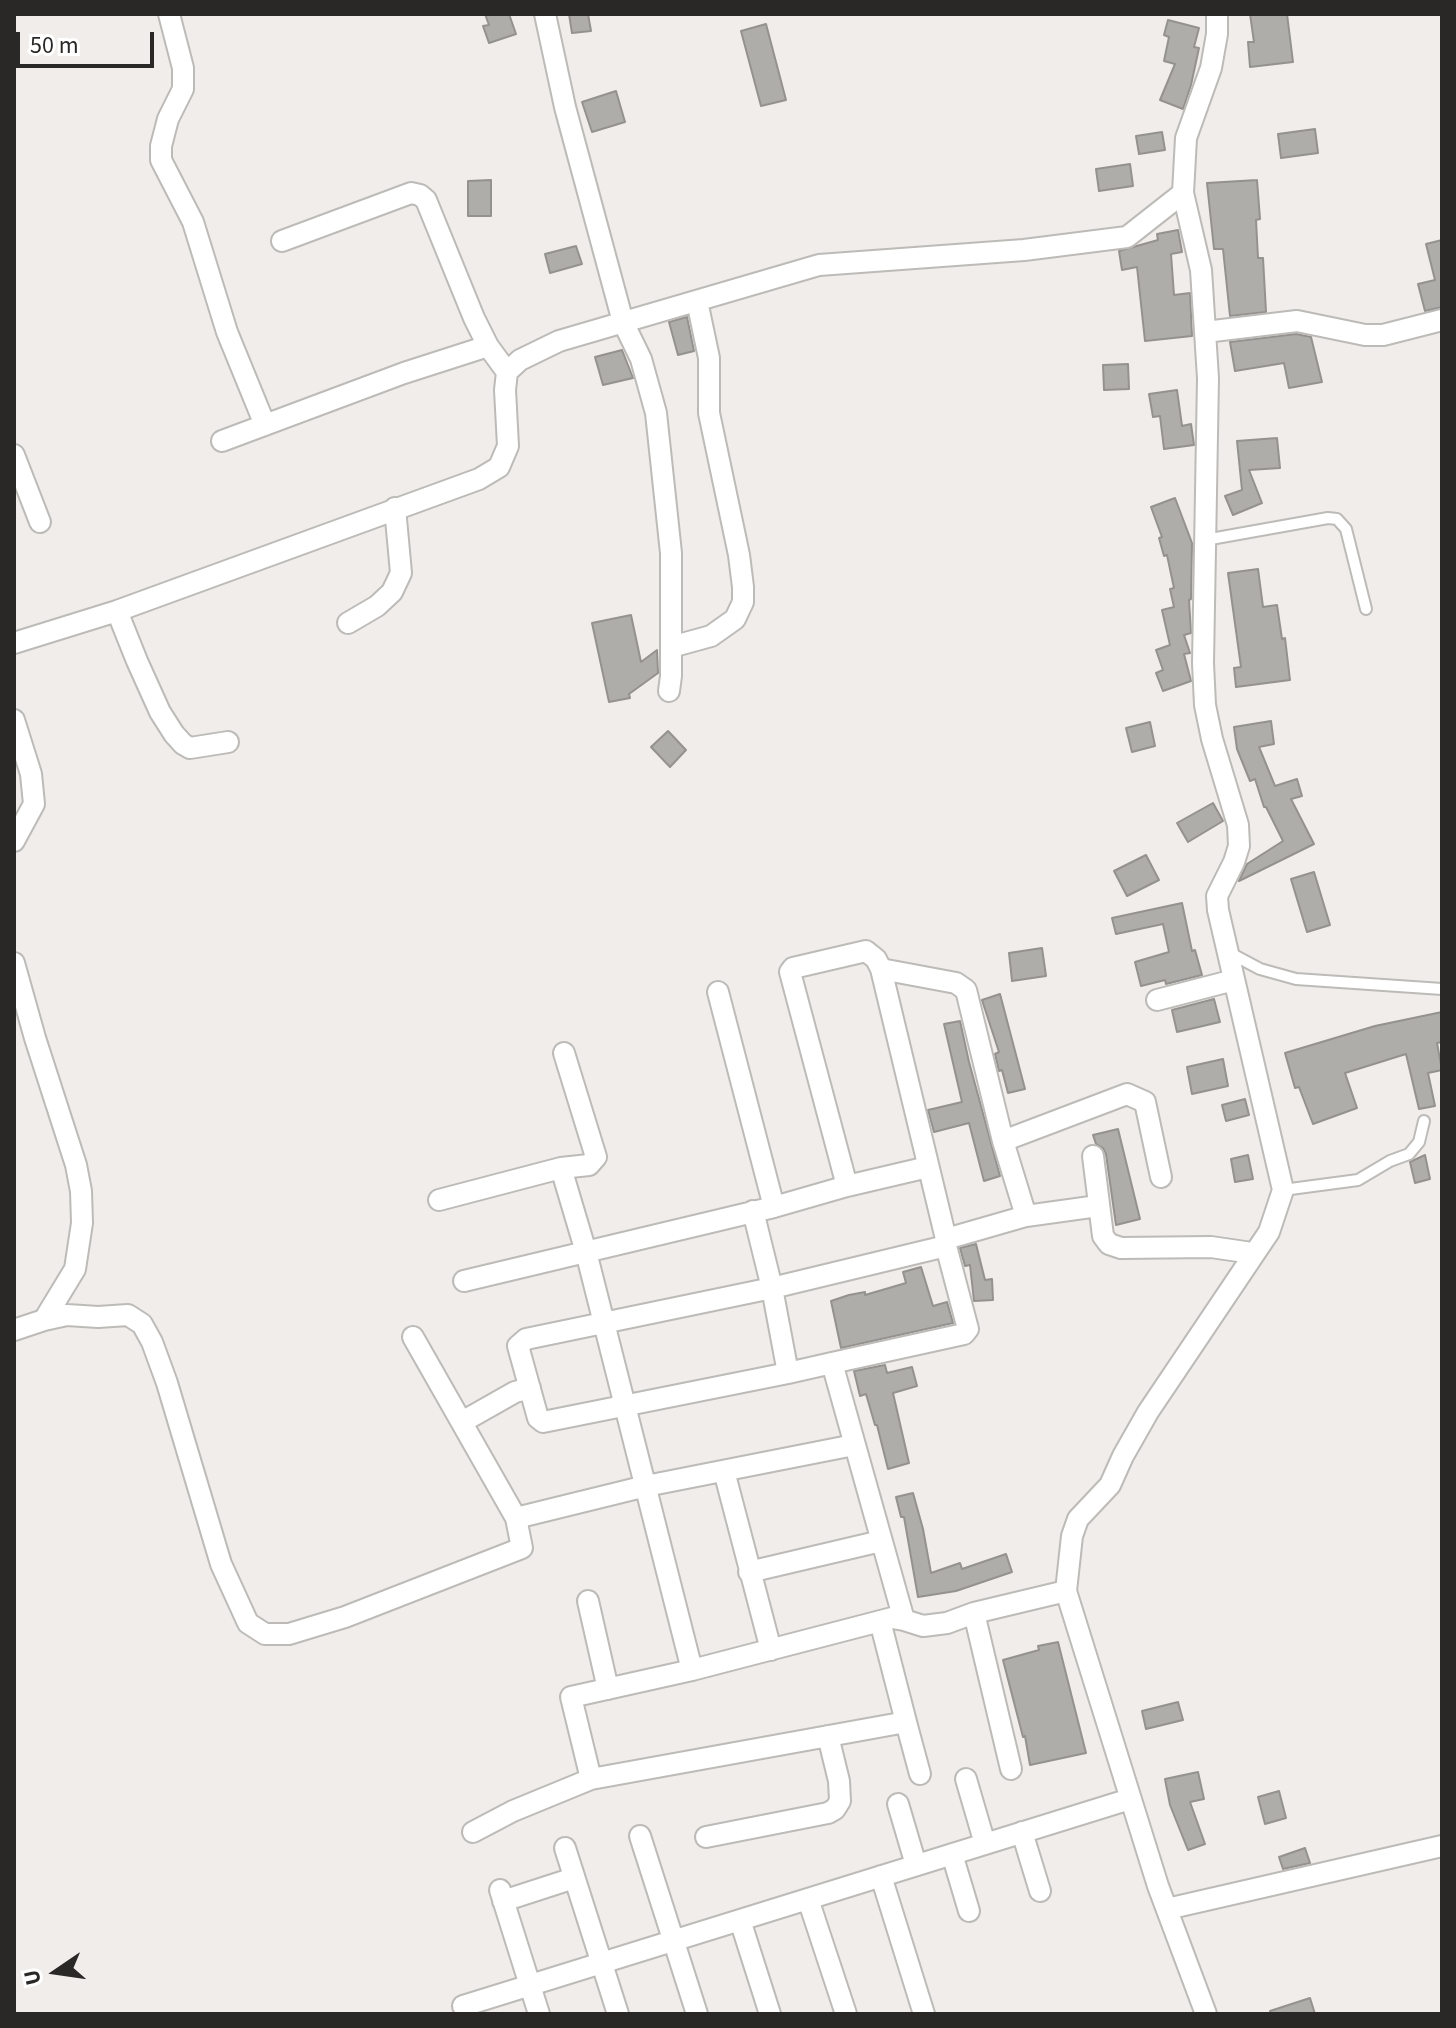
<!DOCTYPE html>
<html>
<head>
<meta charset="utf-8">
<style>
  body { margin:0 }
  #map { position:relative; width:1456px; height:2028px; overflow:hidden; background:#f0edea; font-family:"Source Sans 3",sans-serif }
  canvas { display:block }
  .frame { position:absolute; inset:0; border:16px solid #292827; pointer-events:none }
  .north { position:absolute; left:16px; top:1932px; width:80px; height:80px; -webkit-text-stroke:6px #fff; paint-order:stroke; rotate:257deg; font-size:22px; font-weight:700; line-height:32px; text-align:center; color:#292827 }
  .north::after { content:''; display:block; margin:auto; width:28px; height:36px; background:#292827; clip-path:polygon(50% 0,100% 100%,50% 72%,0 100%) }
  .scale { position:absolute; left:16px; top:32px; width:138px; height:36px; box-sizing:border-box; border:4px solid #292827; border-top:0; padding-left:10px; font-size:24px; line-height:28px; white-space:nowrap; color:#292827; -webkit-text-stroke:6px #fff; paint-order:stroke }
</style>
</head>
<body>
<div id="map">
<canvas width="1456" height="2028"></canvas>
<div class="frame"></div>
<div class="north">U</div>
<div class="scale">50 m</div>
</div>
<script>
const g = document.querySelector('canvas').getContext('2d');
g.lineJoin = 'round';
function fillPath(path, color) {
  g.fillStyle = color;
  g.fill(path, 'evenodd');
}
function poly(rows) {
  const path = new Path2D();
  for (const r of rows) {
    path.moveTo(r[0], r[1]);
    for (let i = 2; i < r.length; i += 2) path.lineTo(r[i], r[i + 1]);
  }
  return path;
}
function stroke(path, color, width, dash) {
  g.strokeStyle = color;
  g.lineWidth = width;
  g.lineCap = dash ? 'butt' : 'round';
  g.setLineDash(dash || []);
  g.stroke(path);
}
const building = poly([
  [485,14,509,14,516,34,489,43,483,26,489,25,485,14],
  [569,14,588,14,591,31,572,33,569,14],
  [1250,14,1287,14,1293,62,1250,67,1248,42,1254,42,1250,14],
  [1168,20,1199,28,1194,47,1199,48,1191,85,1183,109,1160,100,1175,64,1164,61,1169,37,1164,35,1168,20],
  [766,24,786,100,761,106,741,31,766,24],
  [616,91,625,122,592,132,582,102,616,91],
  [1315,129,1318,153,1281,158,1278,134,1315,129],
  [1162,132,1165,150,1139,154,1136,136,1162,132],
  [1130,164,1133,186,1099,191,1096,169,1130,164],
  [491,180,491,216,468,216,468,181,491,180],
  [1257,180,1260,219,1256,220,1258,258,1263,258,1266,312,1230,316,1223,249,1214,249,1207,183,1257,180],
  [1178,230,1182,252,1171,254,1174,295,1190,293,1192,336,1145,341,1137,267,1122,270,1119,251,1158,240,1157,234,1178,230],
  [1442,240,1442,307,1425,311,1418,284,1435,280,1426,244,1442,240],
  [576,246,582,264,550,273,545,254,576,246],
  [687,317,694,351,678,355,669,322,687,317],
  [1296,334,1311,337,1322,382,1289,388,1284,363,1235,371,1230,342,1296,334],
  [622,350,633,378,603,385,595,357,622,350],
  [1128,364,1129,389,1104,390,1103,365,1128,364],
  [1177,390,1182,426,1191,424,1194,445,1164,449,1160,416,1153,417,1149,394,1177,390],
  [1277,438,1280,468,1249,470,1262,503,1233,515,1225,496,1242,490,1237,441,1277,438],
  [1175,498,1192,543,1191,599,1189,600,1191,633,1184,635,1190,653,1184,654,1191,681,1163,691,1156,673,1163,670,1156,650,1170,645,1162,610,1174,607,1170,589,1174,588,1167,555,1164,556,1159,538,1162,537,1151,507,1175,498],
  [1258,569,1263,607,1277,605,1282,639,1285,638,1290,680,1236,687,1234,668,1241,667,1228,573,1258,569],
  [631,615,641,662,657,650,658,673,629,694,630,698,609,702,592,623,631,615],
  [1271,721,1274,744,1259,747,1275,786,1297,779,1302,796,1291,799,1314,844,1239,881,1247,864,1283,841,1266,807,1264,807,1255,779,1250,781,1237,749,1234,727,1271,721],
  [1150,722,1155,746,1132,752,1126,728,1150,722],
  [668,731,686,750,670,767,651,747,668,731],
  [1213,803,1223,821,1188,842,1177,823,1213,803],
  [1146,855,1159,880,1127,896,1114,871,1146,855],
  [1314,872,1330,925,1307,932,1291,879,1314,872],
  [1182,903,1192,951,1195,950,1202,975,1166,984,1165,980,1141,986,1135,962,1169,952,1163,924,1116,934,1112,918,1182,903],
  [1042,948,1046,976,1012,981,1009,953,1042,948],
  [1000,994,1025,1089,1008,1093,1002,1070,999,1071,995,1054,999,1052,982,1000,1000,994],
  [1214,999,1220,1022,1177,1032,1172,1010,1214,999],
  [1442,1012,1442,1042,1437,1043,1442,1070,1428,1073,1435,1106,1419,1109,1406,1054,1345,1073,1357,1108,1313,1124,1299,1087,1295,1088,1285,1053,1375,1026,1442,1012],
  [960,1021,969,1062,1000,1176,984,1181,969,1123,934,1132,928,1110,962,1102,944,1024,960,1021],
  [1223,1059,1228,1086,1192,1094,1187,1067,1223,1059],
  [1245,1099,1249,1115,1226,1121,1222,1105,1245,1099],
  [1118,1129,1140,1219,1116,1225,1106,1154,1103,1148,1096,1144,1093,1135,1118,1129],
  [1248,1155,1253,1179,1235,1182,1231,1159,1248,1155],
  [1425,1155,1430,1179,1415,1183,1410,1162,1425,1155],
  [976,1244,985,1280,992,1279,993,1300,974,1301,970,1265,965,1266,960,1248,976,1244],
  [921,1267,933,1306,947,1302,953,1323,841,1348,831,1301,849,1295,865,1292,865,1295,906,1283,903,1272,921,1267],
  [885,1365,887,1373,912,1367,917,1386,893,1393,909,1463,888,1469,877,1425,875,1425,866,1394,860,1396,854,1371,885,1365],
  [913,1493,923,1529,931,1573,960,1563,962,1569,1006,1554,1012,1572,956,1591,918,1597,904,1517,901,1517,896,1497,913,1493],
  [1058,1642,1086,1753,1030,1765,1025,1736,1023,1737,1003,1660,1039,1650,1038,1646,1058,1642],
  [1178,1702,1183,1720,1146,1729,1142,1711,1178,1702],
  [1198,1772,1204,1799,1190,1802,1205,1844,1188,1850,1170,1805,1165,1779,1198,1772],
  [1279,1791,1286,1818,1265,1824,1258,1797,1279,1791],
  [1305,1848,1310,1863,1283,1869,1279,1857,1305,1848],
  [1310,1998,1315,2014,1271,2014,1270,2011,1310,1998]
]);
const service = poly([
  [1205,540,1328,518,1337,519,1346,529,1366,609],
  [1230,953,1260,969,1296,979,1442,989],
  [1283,1190,1358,1180,1390,1161,1409,1154,1419,1142,1424,1121]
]);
const minor = poly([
  [169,14,183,68,183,89,168,119,161,146,161,160,193,222,227,332,265,425],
  [545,14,565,107,623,322,641,359,656,413,671,553,671,676,669,691],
  [282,241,411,193,420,195,426,200,474,318,488,346,507,372],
  [1205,332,1297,321,1365,335,1383,335,1442,320],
  [222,441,404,373,488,346],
  [14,455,40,522],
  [117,611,137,661,160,712,174,734,183,744,190,748,228,742],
  [348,623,377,606,392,592,401,573,395,508],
  [14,643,117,611,479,479,499,467,508,446,505,390,507,372,520,360,559,341,819,265,1024,250,1127,237,1183,193],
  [671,647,711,636,735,619,743,602,743,587,739,555,709,413,709,358,697,301],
  [14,720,31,774,34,804,14,841],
  [14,963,35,1038,76,1165,81,1191,82,1223,75,1269,44,1320,14,1330],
  [718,992,774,1207],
  [1157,1000,1234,980],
  [564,1053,596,1157,589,1165,561,1168,586,1252,692,1670],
  [1003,1141,1127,1094,1145,1102,1161,1177],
  [1093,1156,1103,1236,1109,1244,1121,1248,1211,1247,1252,1253],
  [847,1186,928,1167],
  [439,1200,561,1168],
  [753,1211,772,1288,788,1373,832,1363,904,1620,923,1626,947,1623,974,1613,1066,1591],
  [946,1239,1026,1216],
  [464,1281,774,1207,847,1186,790,972,793,968,866,951,876,959,881,969,956,983,966,990,1003,1141,1026,1216,1098,1206],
  [44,1320,67,1315,98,1317,128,1315,142,1324,152,1342,167,1383,221,1564,248,1623,265,1634,289,1634,345,1617,522,1548,516,1518],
  [413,1337,516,1518,646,1486,854,1445],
  [832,1363,964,1334,968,1329,946,1246,946,1239,881,969],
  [788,1373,543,1422,538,1418,518,1346,526,1339,772,1288,946,1246],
  [462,1422,515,1392,530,1388],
  [724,1471,771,1650],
  [749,1572,881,1541],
  [588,1601,608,1689],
  [974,1613,1011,1769],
  [880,1621,906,1722],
  [591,1779,571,1697,692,1670,892,1618,904,1620],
  [966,1779,985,1844],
  [898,1804,916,1865],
  [473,1832,513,1811,591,1779,906,1722,920,1774],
  [1022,1832,1040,1891],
  [640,1836,697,2014],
  [706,1837,828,1813,835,1809,840,1801,839,1781,828,1736],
  [565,1848,618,2014],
  [952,1854,969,1911],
  [881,1876,924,2014],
  [500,1890,539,2014],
  [808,1899,846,2014],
  [503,1901,574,1878],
  [1167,1909,1442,1846],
  [740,1920,770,2014],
  [463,2006,1130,1799],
  [1206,2014,1158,1886,1066,1591,1072,1536,1078,1519,1110,1485,1123,1456,1148,1412,1269,1232,1283,1190,1218,910,1217,896,1234,862,1239,846,1238,825,1212,739,1205,705,1203,663,1208,378,1201,270,1183,193,1186,138,1211,68,1217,34,1217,14]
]);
fillPath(building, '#afadaa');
stroke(building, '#94928f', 2);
stroke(service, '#bdbbb8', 14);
stroke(minor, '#bdbbb8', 24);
stroke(service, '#fff', 10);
stroke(minor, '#fff', 20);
</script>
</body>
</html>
